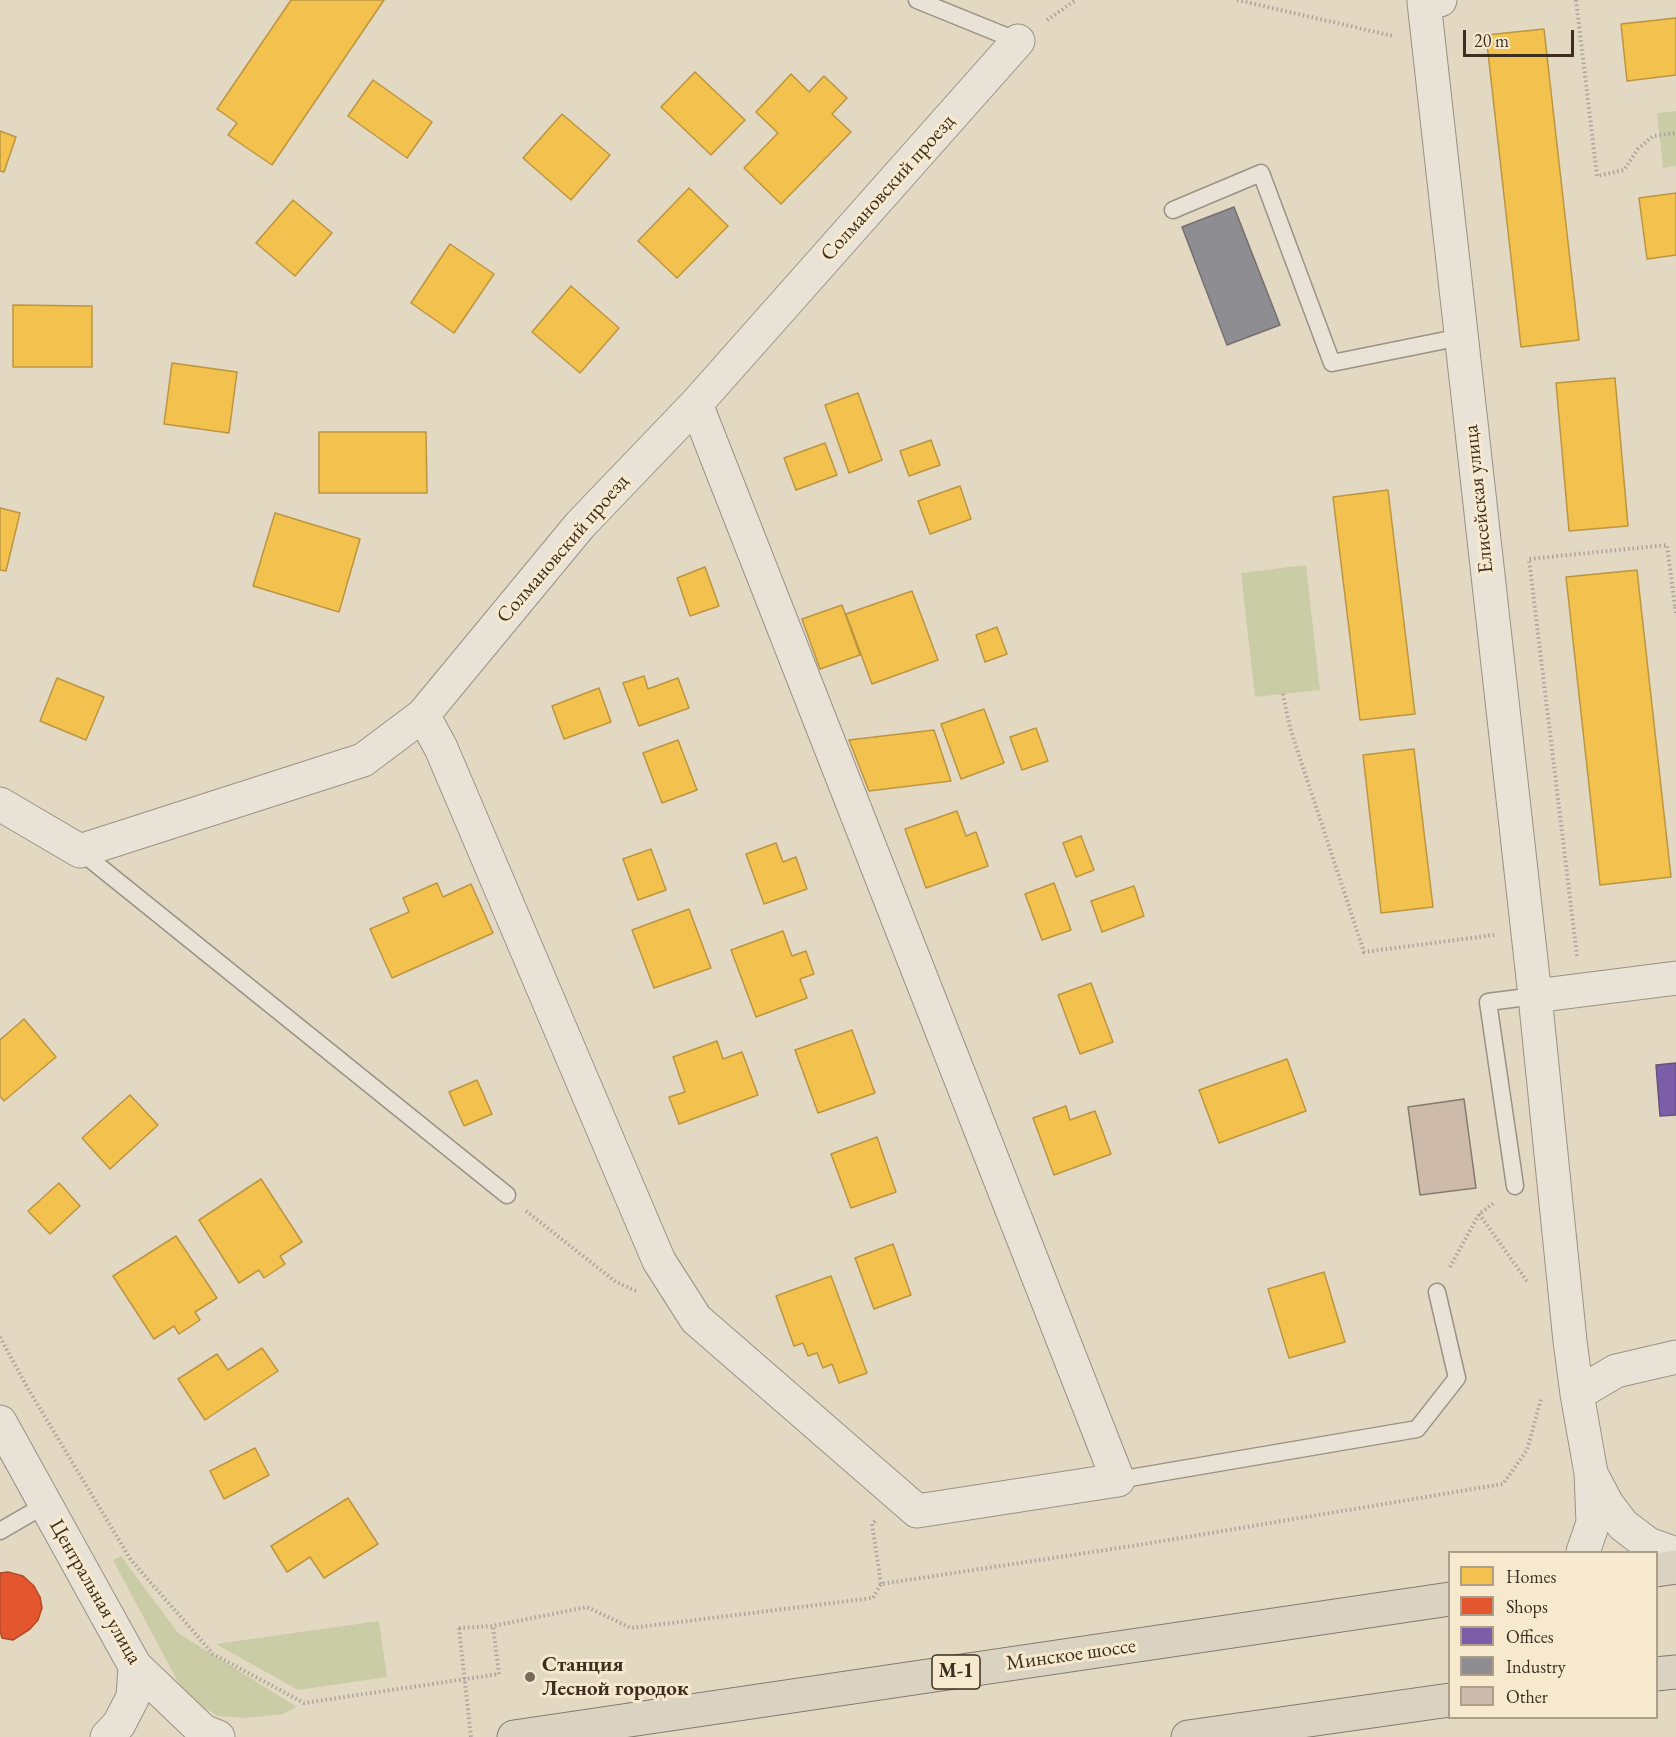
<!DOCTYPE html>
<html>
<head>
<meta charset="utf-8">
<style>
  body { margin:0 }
  #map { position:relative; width:1676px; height:1737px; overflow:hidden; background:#e3d8c2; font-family:"EB Garamond",serif }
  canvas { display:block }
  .legend { position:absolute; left:1448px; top:1551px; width:210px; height:168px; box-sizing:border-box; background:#f6e9ce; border:2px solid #ac9e88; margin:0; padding:8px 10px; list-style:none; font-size:18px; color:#3e2e20 }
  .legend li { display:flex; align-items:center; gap:12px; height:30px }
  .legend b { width:30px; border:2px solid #ac9e88 }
  .scale { position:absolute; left:1463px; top:30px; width:111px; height:27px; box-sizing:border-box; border:3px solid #3e2e20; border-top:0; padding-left:8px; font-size:18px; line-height:21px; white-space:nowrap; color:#3e2e20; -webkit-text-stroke:4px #f6e9ce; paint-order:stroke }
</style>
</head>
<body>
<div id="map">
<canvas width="1676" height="1737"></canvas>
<ul class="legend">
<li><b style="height:16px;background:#f2c14e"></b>Homes</li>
<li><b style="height:16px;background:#e4572e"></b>Shops</li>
<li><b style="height:16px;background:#7b5ea7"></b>Offices</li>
<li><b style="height:16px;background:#8d8d92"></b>Industry</li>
<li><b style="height:16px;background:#cdbaaa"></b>Other</li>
</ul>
<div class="scale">20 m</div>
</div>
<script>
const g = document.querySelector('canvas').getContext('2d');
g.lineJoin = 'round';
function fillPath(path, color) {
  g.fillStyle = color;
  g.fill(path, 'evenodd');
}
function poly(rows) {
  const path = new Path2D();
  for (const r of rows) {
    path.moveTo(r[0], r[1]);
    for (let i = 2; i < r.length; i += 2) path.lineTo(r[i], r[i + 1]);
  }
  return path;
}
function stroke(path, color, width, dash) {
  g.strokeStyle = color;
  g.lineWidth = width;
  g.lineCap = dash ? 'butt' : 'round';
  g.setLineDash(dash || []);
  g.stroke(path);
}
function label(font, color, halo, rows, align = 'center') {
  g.font = font + ' "EB Garamond",serif';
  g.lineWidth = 6;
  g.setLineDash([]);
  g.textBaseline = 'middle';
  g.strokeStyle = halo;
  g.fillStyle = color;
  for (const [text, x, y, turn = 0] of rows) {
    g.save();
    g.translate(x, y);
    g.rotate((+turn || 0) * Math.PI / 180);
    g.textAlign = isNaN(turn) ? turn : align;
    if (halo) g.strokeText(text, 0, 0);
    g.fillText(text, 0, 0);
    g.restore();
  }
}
const green = poly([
  [1676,111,1676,166,1663,168,1657,113],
  [1306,565,1320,690,1255,697,1241,573],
  [121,1556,178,1633,297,1707,283,1714,246,1718,218,1716,194,1702,178,1682,113,1560],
  [379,1621,387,1677,298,1690,216,1644]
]);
const homes = poly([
  [291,0,384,0,272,165,228,135,237,123,217,109,291,0],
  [1676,18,1676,75,1627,81,1621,24,1676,18],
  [1544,29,1579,340,1521,347,1486,35,1544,29],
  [695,72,745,120,711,155,661,107,695,72],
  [791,74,809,92,824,76,847,98,832,114,851,132,781,204,744,168,778,133,756,112,791,74],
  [373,80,432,122,407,158,348,116,373,80],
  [562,114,610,155,571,200,523,158,562,114],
  [0,131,16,137,4,172,0,171,0,131],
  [689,188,728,226,677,278,638,241,689,188],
  [1676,193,1676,255,1647,259,1639,198,1676,193],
  [293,200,332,233,295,276,256,243,293,200],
  [450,244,494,274,454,333,411,303,450,244],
  [571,286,619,328,580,373,532,332,571,286],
  [13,305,92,306,92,367,13,367,13,305],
  [172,363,237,372,229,433,164,424,172,363],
  [1615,378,1628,526,1569,531,1556,383,1615,378],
  [858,393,882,460,849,473,825,405,858,393],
  [319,432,426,432,427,493,319,493,319,432],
  [931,440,940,465,909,476,900,451,931,440],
  [825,443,837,475,796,490,784,458,825,443],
  [960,486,971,519,930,534,918,501,960,486],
  [1388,490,1415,714,1360,720,1333,497,1388,490],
  [0,508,20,513,6,571,0,570,0,508],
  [275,513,360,539,339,612,253,586,275,513],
  [705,567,719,606,690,616,677,578,705,567],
  [1637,570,1671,877,1600,885,1566,577,1637,570],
  [912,591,938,660,872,684,846,614,912,591],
  [842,605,860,655,820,669,802,619,842,605],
  [997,627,1007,654,985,662,976,635,997,627],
  [644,676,648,689,678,678,689,708,639,726,623,683,644,676],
  [57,678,104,697,86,740,40,721,57,678],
  [599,688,611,722,564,739,552,706,599,688],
  [984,709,1004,763,961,779,941,724,984,709],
  [1036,728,1048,761,1022,770,1010,737,1036,728],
  [934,730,951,781,869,791,849,740,934,730],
  [678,740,697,790,662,803,643,753,678,740],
  [1414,749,1433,907,1381,913,1363,755,1414,749],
  [957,811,966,836,976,832,988,866,926,888,905,829,957,811],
  [1081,836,1094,870,1076,877,1063,843,1081,836],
  [776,843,783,862,796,857,807,889,764,904,746,854,776,843],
  [651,849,666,890,638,900,623,859,651,849],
  [437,883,443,897,471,884,493,933,392,978,370,929,409,912,403,898,437,883],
  [1054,883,1071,930,1042,940,1025,894,1054,883],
  [1134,886,1144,916,1102,932,1091,901,1134,886],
  [689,909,711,968,654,988,632,930,689,909],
  [783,931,792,956,806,951,814,974,800,979,807,998,756,1017,731,950,783,931],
  [1091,983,1113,1042,1080,1054,1058,995,1091,983],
  [24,1019,56,1057,4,1101,0,1096,0,1040,24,1019],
  [852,1030,875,1093,818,1113,795,1050,852,1030],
  [717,1041,723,1059,742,1052,758,1095,679,1124,669,1097,685,1092,673,1057,717,1041],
  [1287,1059,1306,1111,1219,1143,1199,1090,1287,1059],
  [477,1080,492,1114,464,1126,449,1092,477,1080],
  [130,1095,158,1125,110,1169,82,1138,130,1095],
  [1066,1106,1070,1120,1095,1111,1111,1154,1054,1175,1033,1118,1066,1106],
  [877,1137,896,1192,851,1208,831,1154,877,1137],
  [261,1179,302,1242,280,1256,285,1264,264,1278,259,1270,239,1283,199,1220,261,1179],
  [59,1183,80,1206,50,1234,28,1211,59,1183],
  [176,1236,217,1298,195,1312,200,1320,179,1334,174,1326,154,1339,113,1276,176,1236],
  [893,1244,911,1295,874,1309,855,1258,893,1244],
  [1324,1272,1345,1342,1289,1358,1268,1289,1324,1272],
  [831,1276,867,1373,839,1383,832,1364,823,1368,817,1353,808,1356,803,1343,794,1346,776,1296,831,1276],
  [262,1348,278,1371,205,1420,178,1379,217,1354,228,1370,262,1348],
  [255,1448,269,1475,224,1499,210,1471,255,1448],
  [348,1498,378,1544,324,1578,310,1557,287,1572,271,1546,348,1498]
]);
const shops = poly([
  [8,1572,23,1576,34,1586,40,1597,42,1608,38,1620,30,1629,13,1640,2,1638,0,1631,0,1573,8,1572]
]);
const offices = poly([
  [1676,1063,1676,1115,1660,1116,1656,1065,1676,1063]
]);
const industry = poly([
  [1234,207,1280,325,1227,345,1182,227,1234,207]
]);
const building = poly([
  [1464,1099,1476,1188,1420,1195,1408,1107,1464,1099]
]);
const path = poly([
  [1237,0,1393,36],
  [1576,0,1597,176,1624,170,1638,149,1653,136,1676,133],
  [1047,20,1076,0],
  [1675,607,1676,615],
  [1283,694,1290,728,1364,952,1494,935],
  [1577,956,1529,559,1667,545,1675,607],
  [526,1211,616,1282,636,1291],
  [1479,1214,1527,1281],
  [1450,1267,1479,1214,1494,1203],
  [0,1337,27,1387,131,1560,213,1654,304,1703,499,1674,493,1626],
  [875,1521,872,1524,881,1584],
  [459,1628,493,1626,587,1607,631,1628,873,1598,881,1584,1145,1544,1503,1484,1527,1450,1541,1399]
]);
const service = poly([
  [917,0,1018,41],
  [1173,210,1261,173,1332,363,1461,337],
  [80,851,507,1195],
  [1515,1186,1488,1002,1535,996],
  [1118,1480,1417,1429,1457,1378,1437,1292],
  [0,1531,45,1505]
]);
const minor = poly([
  [1440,0,1424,2,1535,996,1570,1341,1577,1394,1591,1473,1593,1523,1583,1552],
  [423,715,441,748,659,1261,696,1319,917,1511,1118,1480,696,404],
  [0,804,80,851,363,760,423,715,580,525,696,404,1018,41],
  [1535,996,1676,978],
  [1577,1394,1616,1371,1676,1357],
  [1594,1479,1607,1504,1623,1525,1648,1544,1676,1554]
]);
const tertiary = poly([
  [0,1422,135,1666,203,1731,218,1737],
  [107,1737,119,1724,133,1697,135,1666]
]);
const trunk = poly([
  [1656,1570,1676,1567],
  [1656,1674,1676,1672],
  [514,1737,1450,1599],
  [1188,1737,1450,1700]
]);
const pathBridge = poly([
  [459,1628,471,1737]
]);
const markers = [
  [530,1677,6,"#786a59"]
];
const shields = [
  [956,1672,48]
];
const shieldNames = [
  ["М-1",956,1672]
];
const streetNames = [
  ["Солмановский проезд",888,188,-48],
  ["Елисейская улица",1479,499,-96],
  ["Солмановский проезд",563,549,-49],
  ["Центральная улица",95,1592,60],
  ["Минское шоссе",1071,1655,-8]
];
const poiNames = [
  ["Станция",542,1665],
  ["Лесной городок",542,1689]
];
fillPath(green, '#cacca6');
fillPath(homes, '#f2c14e');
stroke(homes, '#bc9540', 1.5);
fillPath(shops, '#e4572e');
stroke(shops, '#b24b2a', 1.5);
fillPath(offices, '#7b5ea7');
stroke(offices, '#69507e', 1.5);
fillPath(industry, '#8d8d92');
stroke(industry, '#757070', 1.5);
fillPath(building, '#cdbaaa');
stroke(building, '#837b6e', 1.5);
stroke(service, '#9a9284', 19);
stroke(minor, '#9a9284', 35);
stroke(tertiary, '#9a9284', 35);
stroke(trunk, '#837b6e', 35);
stroke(path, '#aaa49b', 4, [1.5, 3]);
stroke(service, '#e8e2d7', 16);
stroke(minor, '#e8e2d7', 33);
stroke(tertiary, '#e8e2d7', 33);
stroke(trunk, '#dbd3c2', 33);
stroke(pathBridge, '#aaa49b', 4, [1.5, 3]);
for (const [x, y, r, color] of markers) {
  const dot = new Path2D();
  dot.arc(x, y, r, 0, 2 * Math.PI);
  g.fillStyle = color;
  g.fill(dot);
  stroke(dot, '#f6e9ce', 2);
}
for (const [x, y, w] of shields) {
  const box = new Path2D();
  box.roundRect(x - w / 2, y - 17, w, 34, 4.5);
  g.fillStyle = '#f6e9ce';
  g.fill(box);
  stroke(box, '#3e2e20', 1.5);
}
label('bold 20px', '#3e2e20', null, shieldNames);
label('21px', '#3e2e20', '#f6e9ce', streetNames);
label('bold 21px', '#3e2e20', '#f6e9ce', poiNames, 'left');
</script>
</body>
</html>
